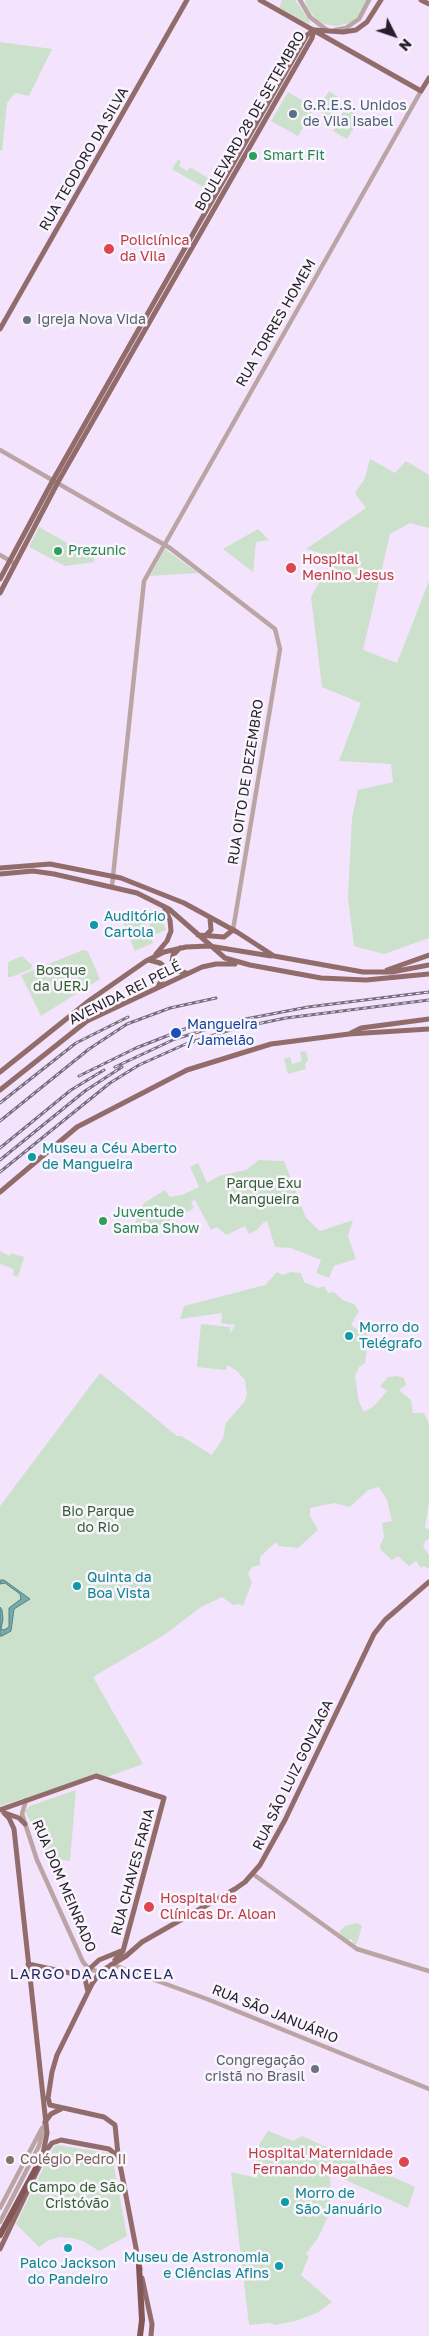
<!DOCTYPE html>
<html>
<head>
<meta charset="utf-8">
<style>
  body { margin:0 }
  #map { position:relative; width:429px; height:2336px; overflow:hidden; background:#f3e3fd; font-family:"Golos Text",sans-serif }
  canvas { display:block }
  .north { position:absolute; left:369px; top:10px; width:50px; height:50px; -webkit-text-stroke:4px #f9f5fc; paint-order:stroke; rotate:131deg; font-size:14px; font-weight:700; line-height:20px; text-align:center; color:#261f2b }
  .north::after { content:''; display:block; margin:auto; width:18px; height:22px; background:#261f2b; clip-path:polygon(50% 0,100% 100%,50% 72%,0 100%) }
</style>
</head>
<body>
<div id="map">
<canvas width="429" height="2336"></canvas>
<div class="north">N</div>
</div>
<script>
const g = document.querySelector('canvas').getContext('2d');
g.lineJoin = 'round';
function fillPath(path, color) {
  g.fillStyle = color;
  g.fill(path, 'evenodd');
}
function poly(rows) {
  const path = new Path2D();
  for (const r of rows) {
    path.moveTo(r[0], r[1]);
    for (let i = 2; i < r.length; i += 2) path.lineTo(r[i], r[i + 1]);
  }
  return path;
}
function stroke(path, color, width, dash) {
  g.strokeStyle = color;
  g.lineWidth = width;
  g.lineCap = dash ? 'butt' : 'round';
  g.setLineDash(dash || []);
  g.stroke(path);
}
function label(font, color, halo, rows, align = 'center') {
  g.font = font + ' "Golos Text",sans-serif';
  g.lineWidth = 5;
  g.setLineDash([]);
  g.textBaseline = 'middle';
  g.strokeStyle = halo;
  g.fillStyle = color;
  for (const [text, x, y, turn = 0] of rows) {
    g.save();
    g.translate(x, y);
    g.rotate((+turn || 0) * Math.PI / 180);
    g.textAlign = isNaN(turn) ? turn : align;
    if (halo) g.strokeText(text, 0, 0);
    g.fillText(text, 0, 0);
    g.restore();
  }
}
const green = poly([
  [282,0,295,0,310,21,309,24,279,8],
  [305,0,367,0,358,18,350,23,337,26,324,24,316,19,308,9],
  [0,42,52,49,29,96,15,93,7,103,2,151,0,150],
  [329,91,339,98,329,116,317,110],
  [288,92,315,108,298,136,271,121],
  [345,108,360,117,347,139,333,131],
  [178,159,181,162,179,166,187,171,190,167,215,182,210,191,172,169],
  [370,459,395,473,406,461,429,475,429,528,410,523,390,534,363,650,397,663,429,581,429,938,384,954,354,946,348,898,352,818,358,790,393,782,391,764,339,761,361,703,322,687,311,597,333,557,306,549,366,508,355,493,365,478],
  [39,527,94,558,94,562,65,566,29,547],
  [258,529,269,540,256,542,253,572,223,549],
  [165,549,198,573,150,576],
  [157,908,166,930,153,935,144,913],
  [141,912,153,943,135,951,122,920],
  [83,950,87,951,89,954,100,979,41,1016,21,975],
  [22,956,32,965,31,969,11,977,8,977,8,962],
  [306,1051,308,1060,305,1064,306,1069,288,1074,284,1059,290,1057,292,1064,302,1061,300,1052],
  [259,1160,284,1161,306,1218,320,1231,353,1220,348,1236,356,1259,334,1266,329,1278,316,1273,321,1260,291,1248,275,1247,267,1221,263,1223,257,1230,249,1234,245,1226,226,1235,217,1227,211,1230,195,1200,191,1202,194,1208,153,1229,148,1220,133,1228,144,1203,165,1190,170,1197,182,1195,199,1187,190,1167,198,1163,207,1183,219,1176,246,1170],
  [0,1251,10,1256,11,1253,24,1257,18,1277,13,1275,14,1269,0,1264],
  [277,1272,283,1275,291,1272,301,1273,304,1282,318,1288,324,1286,328,1293,334,1292,344,1301,354,1304,359,1311,351,1325,358,1330,362,1329,369,1332,365,1363,359,1367,355,1376,359,1402,364,1412,374,1406,387,1391,380,1386,388,1377,396,1376,404,1378,406,1385,399,1390,411,1400,413,1413,424,1413,429,1424,429,1502,425,1528,429,1530,429,1539,425,1541,423,1547,429,1555,429,1569,424,1566,421,1568,416,1561,409,1566,398,1556,392,1560,381,1550,380,1545,384,1537,382,1523,392,1521,387,1500,379,1487,368,1490,350,1507,334,1503,310,1508,310,1516,318,1530,298,1548,279,1546,276,1542,260,1557,260,1565,252,1567,248,1574,252,1582,243,1606,239,1604,233,1605,222,1597,201,1607,164,1635,93,1677,143,1764,104,1778,97,1775,0,1806,0,1506,100,1373,177,1436,181,1436,212,1455,223,1438,226,1423,245,1401,247,1394,245,1380,236,1370,227,1365,226,1370,197,1367,201,1324,230,1327,230,1334,235,1325,221,1323,222,1313,180,1319,184,1306,265,1285],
  [76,1790,70,1861,48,1858,25,1811,30,1806],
  [357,1923,362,1926,358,1940,356,1944,353,1944,352,1939,348,1940,343,1937,339,1932,345,1926],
  [268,2131,293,2141,302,2136,415,2187,408,2208,330,2173,331,2210,318,2238,306,2254,309,2256,301,2275,332,2302,317,2313,295,2321,276,2325,269,2323,249,2325,231,2172,257,2178,256,2150],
  [57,2145,108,2153,112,2156,127,2236,99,2251,83,2241,72,2238,60,2237,49,2240,39,2247,16,2224,53,2148]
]);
const water = poly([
  [1,1580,4,1580,30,1599,14,1609,11,1631,2,1636,0,1636,0,1607,2,1610,3,1619,1,1629,4,1630,9,1627,9,1608,21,1599,20,1594,5,1583,0,1584,1,1580]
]);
const minor = poly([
  [300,0,310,17,327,30],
  [335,30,346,28,359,19,369,0],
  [0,450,170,548,275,629,280,649,233,930],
  [0,555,15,564],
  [112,886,144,581,421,91],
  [26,1800,22,1814,37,1860,83,1962,89,1969,100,1972],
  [253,1874,357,1949,429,1971],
  [111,1964,207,1999,429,2089],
  [0,2208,42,2128],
  [0,2222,39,2146,45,2122]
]);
const major = poly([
  [260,0,421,91,429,78],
  [421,0,429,4],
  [315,30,343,32,356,30,367,22,381,0],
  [0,329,187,0],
  [0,579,53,480,198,225,307,35,314,30],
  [0,593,58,482,312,38,314,30],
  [0,868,50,864,121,878,184,903,237,932,274,956,363,972,392,972,429,965],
  [0,874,33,871,54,874,137,893,169,909,225,958,250,965,321,978,366,980,429,974],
  [198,935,224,937,233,930],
  [205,936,211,930,210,918],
  [180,948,173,955,172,962,176,970,186,973],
  [156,954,167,941,171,931,170,920,165,909],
  [149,960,160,963,165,967,165,975,158,986],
  [387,970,429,955],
  [351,1033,361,1028,429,1019],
  [0,1072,90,1000,146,961,164,952,186,947,209,946,271,956],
  [0,1090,87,1021,202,967,216,964,235,964],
  [0,1192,77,1127,187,1070,271,1044,349,1034,429,1029],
  [0,1810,96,1776,164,1798,123,1951,115,1960],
  [4,1813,9,1818,14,1829,18,1866,47,2133,42,2159],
  [5,1813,19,1818,25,1824],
  [28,1964,79,1975,85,1979,88,1992],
  [79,1975,86,1972,99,1960,121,1951],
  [45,2122,51,2114,61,2109],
  [46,2151,52,2143,61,2140,109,2149,119,2157],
  [0,2249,39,2167],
  [140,2269,118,2154,115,2125,104,2117,50,2105,48,2098,52,2072,57,2055,92,1984,100,1972,126,1956,142,1942,235,1889,245,1882,260,1865,285,1820,374,1634,385,1620,429,1582],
  [142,2278,152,2324,151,2336]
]);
const highway = poly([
  [0,2235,42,2157],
  [139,2266,142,2320,140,2336]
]);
const rail = poly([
  [115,1067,175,1039,235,1021,308,1007,429,992],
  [79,1076,136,1048,200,1023],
  [0,1103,76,1043,128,1017],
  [0,1121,89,1049,127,1024,170,1008,216,998],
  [0,1148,71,1090,104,1070],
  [0,1160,85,1091,122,1067],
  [0,1172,110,1083,139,1065,188,1043,237,1028,286,1018,429,1000]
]);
const markers = [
  [293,114,5,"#5c6f8a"],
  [253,156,5,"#2e9e5b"],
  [109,249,6,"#e0444e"],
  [27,320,5,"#6b7280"],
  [58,551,5,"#2e9e5b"],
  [291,568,6,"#e0444e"],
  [94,925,5,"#0f9aa8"],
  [176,1033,6,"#1a4fb4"],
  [32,1157,5,"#0f9aa8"],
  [103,1221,5,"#2e9e5b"],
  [349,1336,5,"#0f9aa8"],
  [77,1586,5,"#0f9aa8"],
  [149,1907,6,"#e0444e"],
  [315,2069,5,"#6b7280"],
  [10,2160,5,"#8d6e63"],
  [404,2162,6,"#e0444e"],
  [285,2202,5,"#0f9aa8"],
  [68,2248,5,"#0f9aa8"],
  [279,2266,5,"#0f9aa8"]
];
const serviceNames = [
  ["G.R.E.S. Unidos",303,106],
  ["de Vila Isabel",303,122]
];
const streetNames = [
  ["BOULEVARD 28 DE SETEMBRO",250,121,-60],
  ["RUA TEODORO DA SILVA",84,159,-60],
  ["RUA TORRES HOMEM",276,323,-60],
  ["RUA OITO DE DEZEMBRO",246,782,-81],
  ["AVENIDA REI PELÉ",125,993,-27],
  ["RUA SÃO LUIZ GONZAGA",293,1775,-64],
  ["RUA CHAVES FARIA",133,1872,-75],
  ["RUA DOM MEINRADO",64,1886,67],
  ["RUA SÃO JANUÁRIO",275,2014,22]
];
const leisureNames = [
  ["Smart Fit",263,156],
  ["Prezunic",68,551],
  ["Juventude",113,1213],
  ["Samba Show",113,1229]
];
const healthNames = [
  ["Policlínica",120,241],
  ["da Vila",120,257],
  ["Hospital",302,560],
  ["Menino Jesus",302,576],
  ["Hospital de",160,1899],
  ["Clínicas Dr. Aloan",160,1915],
  ["Hospital Maternidade",393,2154,"right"],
  ["Fernando Magalhães",393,2170,"right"]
];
const worshipNames = [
  ["Igreja Nova Vida",37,320],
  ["Congregação",305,2061,"right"],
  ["cristã no Brasil",305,2077,"right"]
];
const cultureNames = [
  ["Auditório",104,917],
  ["Cartola",104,933],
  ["Museu a Céu Aberto",42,1149],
  ["de Mangueira",42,1165],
  ["Morro do",359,1328],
  ["Telégrafo",359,1344],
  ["Quinta da",87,1578],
  ["Boa Vista",87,1594],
  ["Morro de",295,2194],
  ["São Januário",295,2210],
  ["Museu de Astronomia",269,2258,"right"],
  ["e Ciências Afins",269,2274,"right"],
  ["Palco Jackson",68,2264,"center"],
  ["do Pandeiro",68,2280,"center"]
];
const parkNames = [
  ["Bosque",61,971],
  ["da UERJ",61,987],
  ["Parque Exu",264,1184],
  ["Mangueira",264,1200],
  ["Bio Parque",98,1512],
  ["do Rio",98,1528],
  ["Campo de São",77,2188],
  ["Cristóvão",77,2204]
];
const transitNames = [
  ["Mangueira",187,1025],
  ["/ Jamelão",187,1041]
];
const educationNames = [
  ["Colégio Pedro II",20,2160]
];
const neighbourhoodNames = [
  ["LARGO DA CANCELA",92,1974]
];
fillPath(green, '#cce1cb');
fillPath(water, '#73aaab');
stroke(water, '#5c8085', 1);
stroke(minor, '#bba5a4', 4.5);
stroke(major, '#926c6b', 5);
stroke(highway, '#825756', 6);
stroke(rail, '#786e7f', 3);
stroke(rail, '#f9f5fc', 1, [4]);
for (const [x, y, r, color] of markers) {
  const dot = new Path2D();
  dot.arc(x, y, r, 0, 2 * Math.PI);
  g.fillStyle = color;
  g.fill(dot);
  stroke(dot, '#f9f5fc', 2);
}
label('14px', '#4e5e75', '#f9f5fc', serviceNames, 'left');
label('14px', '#261f2b', '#f9f5fc', streetNames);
label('14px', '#27864d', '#f9f5fc', leisureNames, 'left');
label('14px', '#be3a42', '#f9f5fc', healthNames, 'left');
label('14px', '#5b616d', '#f9f5fc', worshipNames, 'left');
label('14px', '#0d838f', '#f9f5fc', cultureNames, 'left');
label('14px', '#315e31', '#f9f5fc', parkNames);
label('14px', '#164399', '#f9f5fc', transitNames, 'left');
label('14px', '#785e54', '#f9f5fc', educationNames, 'left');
g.letterSpacing = '1px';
label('15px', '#2a2964', '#f9f5fc', neighbourhoodNames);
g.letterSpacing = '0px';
</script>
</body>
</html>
